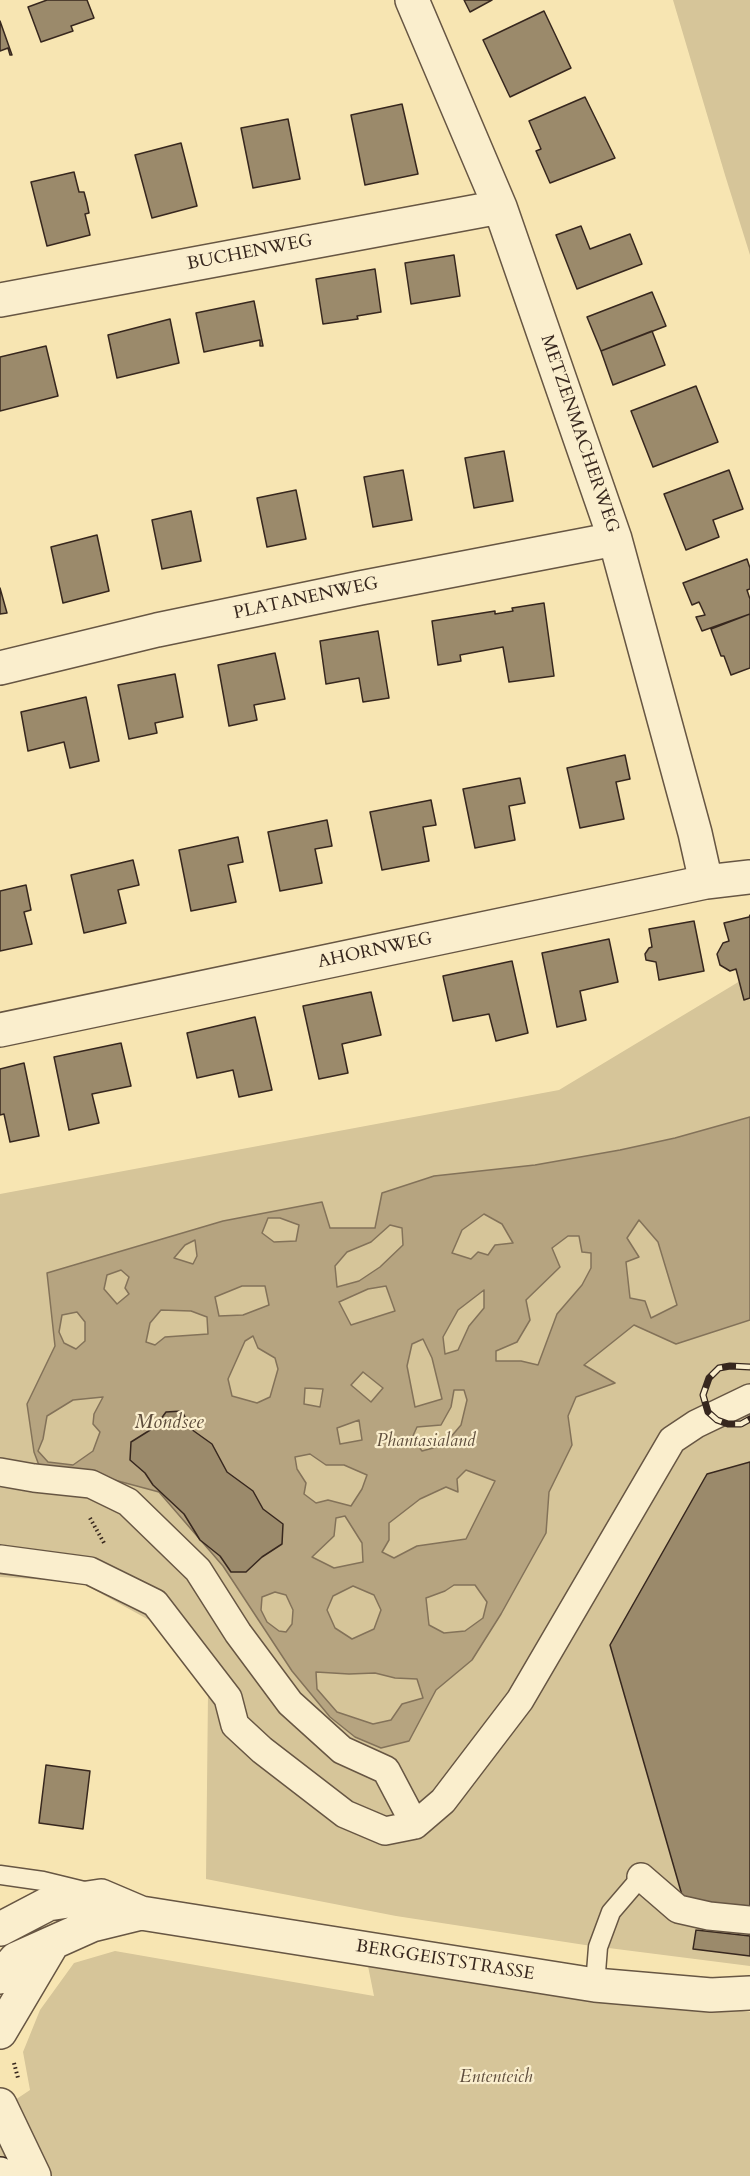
<!DOCTYPE html>
<html>
<head>
<meta charset="utf-8">
<style>
  body { margin:0 }
  canvas { display:block; background:#f7e5b2 }
</style>
</head>
<body>
<canvas width="750" height="2176"></canvas>
<script>
const g = document.querySelector('canvas').getContext('2d');
g.lineJoin = 'round';
function fillPath(path, color) {
  g.fillStyle = color;
  g.fill(path, 'evenodd');
}
function poly(rows) {
  const path = new Path2D();
  for (const r of rows) {
    path.moveTo(r[0], r[1]);
    for (let i = 2; i < r.length; i += 2) path.lineTo(r[i], r[i + 1]);
  }
  return path;
}
function stroke(path, color, width, dash) {
  g.strokeStyle = color;
  g.lineWidth = width;
  g.lineCap = dash ? 'butt' : 'round';
  g.setLineDash(dash || []);
  g.stroke(path);
}
function label(font, color, halo, rows, align = 'center') {
  g.font = font + ' Cardo,serif';
  g.lineWidth = 4.5;
  g.setLineDash([]);
  g.textBaseline = 'middle';
  g.strokeStyle = halo;
  g.fillStyle = color;
  for (const [text, x, y, turn = 0] of rows) {
    g.save();
    g.translate(x, y);
    g.rotate((+turn || 0) * Math.PI / 180);
    g.textAlign = isNaN(turn) ? turn : align;
    if (halo) g.strokeText(text, 0, 0);
    g.fillText(text, 0, 0);
    g.restore();
  }
}
const green = poly([
  [673,0,750,0,750,255,725,175],
  [750,975,750,1966,585,1945,396,1916,206,1879,208,1693,160,1626,80,1582,0,1577,0,1194,559,1090],
  [115,1951,374,1996,367,1961,750,2012,750,2176,0,2176,0,2110,30,2090,23,2052,40,2010,74,1963]
]);
const water = poly([
  [750,1117,750,1320,676,1344,634,1325,584,1365,615,1383,576,1397,568,1416,572,1445,549,1492,546,1533,501,1614,472,1660,436,1690,409,1741,381,1748,355,1737,330,1717,292,1671,223,1566,159,1492,92,1474,40,1468,34,1452,27,1404,55,1346,47,1273,223,1221,322,1202,330,1228,375,1228,382,1193,434,1176,535,1165,620,1150,675,1138,750,1117],
  [484,1214,502,1224,513,1243,495,1245,488,1255,478,1252,471,1259,452,1253,462,1230,484,1214],
  [268,1218,280,1218,299,1225,296,1241,274,1242,262,1233,268,1218],
  [639,1220,658,1242,677,1305,651,1318,645,1301,630,1298,626,1262,639,1257,627,1238,639,1220],
  [390,1225,402,1228,403,1245,380,1267,359,1281,337,1287,335,1266,347,1252,371,1242,390,1225],
  [568,1236,579,1236,582,1252,591,1253,591,1268,582,1285,557,1314,538,1365,521,1361,496,1361,496,1351,517,1342,530,1320,526,1300,560,1267,552,1248,568,1236],
  [195,1240,197,1256,193,1264,174,1258,185,1245,195,1240],
  [121,1270,129,1277,125,1288,129,1294,117,1304,104,1289,107,1275,121,1270],
  [242,1286,265,1286,269,1305,243,1315,219,1316,215,1297,242,1286],
  [386,1286,395,1311,351,1325,339,1302,368,1289,386,1286],
  [484,1290,484,1308,469,1326,458,1350,445,1354,443,1337,458,1310,484,1290],
  [161,1310,191,1311,207,1317,208,1334,165,1337,155,1345,146,1342,150,1323,161,1310],
  [77,1312,85,1322,85,1341,76,1349,64,1343,59,1332,62,1315,77,1312],
  [253,1336,258,1348,275,1358,278,1369,270,1397,257,1403,232,1396,228,1379,245,1341,253,1336],
  [423,1339,432,1358,442,1399,415,1407,407,1366,412,1344,423,1339],
  [363,1372,383,1388,371,1402,351,1385,363,1372],
  [305,1388,323,1389,320,1407,304,1404,305,1388],
  [454,1390,464,1390,467,1400,461,1425,444,1445,422,1451,412,1438,417,1427,441,1425,451,1407,454,1390],
  [103,1397,94,1414,93,1424,100,1432,93,1451,73,1465,48,1462,38,1451,43,1439,47,1416,73,1400,103,1397],
  [359,1420,362,1440,340,1444,337,1428,359,1420],
  [310,1454,326,1465,344,1465,367,1475,362,1489,351,1506,328,1500,316,1503,304,1494,306,1483,297,1469,295,1457,310,1454],
  [466,1470,495,1481,466,1539,417,1546,394,1558,382,1552,389,1540,389,1523,420,1499,446,1487,458,1492,457,1479,466,1470],
  [345,1516,362,1543,363,1562,334,1568,312,1557,334,1536,336,1518,345,1516],
  [454,1585,475,1585,487,1602,483,1618,465,1631,444,1633,429,1625,426,1598,445,1591,454,1585],
  [353,1586,374,1595,381,1610,374,1629,352,1639,335,1628,327,1610,333,1596,353,1586],
  [275,1592,286,1595,293,1610,292,1624,286,1632,279,1631,267,1622,261,1610,262,1597,275,1592],
  [316,1672,349,1674,375,1673,395,1678,417,1679,423,1698,402,1704,391,1720,373,1724,337,1712,317,1689,316,1672]
]);
const building = poly([
  [47,0,87,0,94,18,71,26,73,31,41,42,28,7,47,0],
  [464,0,492,0,470,12,464,0],
  [544,11,571,68,510,97,483,40,544,11],
  [0,21,12,55,10,55,8,48,0,51,0,21],
  [585,97,615,158,550,183,536,151,541,149,529,121,585,97],
  [402,104,418,174,365,185,351,115,402,104],
  [288,119,300,179,253,188,241,128,288,119],
  [181,143,197,206,152,218,135,155,181,143],
  [74,172,79,192,84,192,87,203,89,213,85,214,90,235,47,246,31,182,74,172],
  [581,226,590,249,630,234,642,264,577,289,556,235,581,226],
  [454,255,460,296,411,304,405,263,454,255],
  [375,269,381,312,357,316,358,319,323,324,316,279,375,269],
  [652,292,666,326,601,351,587,317,652,292],
  [254,301,263,346,260,346,260,340,204,352,196,313,254,301],
  [170,319,179,363,117,378,108,335,170,319],
  [652,331,665,365,613,385,601,351,652,331],
  [46,346,58,396,0,411,0,357,46,346],
  [696,386,718,442,653,467,631,411,696,386],
  [504,451,513,501,474,508,465,458,504,451],
  [403,470,412,520,373,527,364,477,403,470],
  [729,470,743,509,713,520,719,537,686,550,664,494,729,470],
  [296,490,306,539,267,547,257,498,296,490],
  [191,511,201,561,162,569,152,520,191,511],
  [97,535,109,591,63,603,51,547,97,535],
  [747,559,750,568,750,589,747,590,750,599,750,614,702,631,696,617,705,615,699,602,692,605,683,583,747,559],
  [0,588,7,613,0,614,0,588],
  [544,603,554,676,509,682,503,647,460,655,461,661,438,665,432,621,495,611,495,614,513,611,512,608,544,603],
  [750,614,750,668,731,675,724,656,721,656,711,629,750,614],
  [378,631,389,698,363,702,359,678,326,684,320,641,378,631],
  [275,653,285,699,254,705,257,720,229,726,218,665,275,653],
  [175,674,183,717,155,723,157,733,129,739,118,685,175,674],
  [86,697,99,761,70,768,64,742,28,751,21,712,86,697],
  [625,755,630,779,616,782,624,819,580,828,567,768,625,755],
  [520,778,525,803,509,806,515,840,475,848,463,789,520,778],
  [431,800,436,825,423,827,429,861,382,870,370,812,431,800],
  [327,820,332,846,315,849,322,883,280,891,268,832,327,820],
  [238,837,243,862,228,865,236,902,191,911,179,850,238,837],
  [133,860,139,885,118,890,126,923,84,933,71,875,133,860],
  [26,885,31,910,24,912,32,944,0,951,0,891,26,885],
  [750,915,750,998,744,1000,736,969,730,971,720,965,717,954,723,943,729,941,724,923,749,917,750,915],
  [694,921,704,971,659,980,656,962,646,960,645,954,649,948,652,947,649,929,694,921],
  [609,939,618,982,580,991,586,1020,557,1027,542,953,609,939],
  [512,961,528,1033,496,1041,489,1014,453,1021,443,976,512,961],
  [371,992,381,1035,342,1044,348,1073,319,1079,303,1006,371,992],
  [255,1017,272,1090,239,1097,233,1070,197,1078,187,1033,255,1017],
  [121,1043,131,1086,92,1094,99,1123,69,1130,54,1057,121,1043],
  [24,1063,39,1136,10,1142,4,1114,0,1115,0,1069,24,1063],
  [182,1411,191,1429,212,1444,227,1472,253,1491,263,1509,283,1524,282,1544,262,1557,246,1572,231,1572,220,1556,200,1540,184,1514,153,1485,145,1473,130,1460,131,1442,155,1427,166,1412,182,1411],
  [750,1462,750,1906,684,1902,610,1645,707,1474,750,1462],
  [46,1765,90,1771,83,1829,39,1823,46,1765],
  [696,1930,750,1936,750,1956,693,1949,696,1930]
]);
const path = poly([
  [90,1518,104,1543],
  [14,2063,18,2078]
]);
const service = poly([
  [0,1875,43,1881,84,1891],
  [595,1985,598,1947,611,1912,641,1877]
]);
const pedestrian = poly([
  [0,1472,34,1478,91,1484,128,1502,198,1570,238,1633,290,1703,342,1750,386,1770,415,1825],
  [0,1559,90,1571,155,1603,228,1698,235,1725,262,1750,345,1814,385,1831,415,1825,443,1801,520,1700,672,1440,696,1424,750,1398],
  [641,1877,678,1909,709,1916,750,1920]
]);
const minor = poly([
  [412,0,500,207,615,539,695,833,706,882],
  [0,300,500,207],
  [0,668,157,630,360,588,615,539],
  [0,1030,706,882,750,877],
  [0,1929,48,1904,101,1896,141,1913,595,1985,711,1995,750,1993],
  [0,1977,16,1959,92,1925,141,1913],
  [0,2032,52,1944],
  [0,2105,34,2176]
]);
const secondary = poly([
  [0,2174,2,2176]
]);
const rail = poly([
  [750,1367,730,1366,719,1368,709,1378,703,1395,708,1412,717,1420,728,1424,741,1424,750,1419]
]);
const streetNames = [
  ["BUCHENWEG",250,253,-11],
  ["METZENMACHERWEG",579,434,71],
  ["PLATANENWEG",306,599,-12],
  ["AHORNWEG",375,951,-12],
  ["BERGGEISTSTRASSE",445,1961,9]
];
const parkNames = [
  ["Phantasialand",426,1442],
  ["Ententeich",496,2078]
];
const waterNames = [
  ["Mondsee",169,1423]
];
fillPath(green, '#d6c599');
fillPath(water, '#b6a480');
stroke(water, '#837259', 1.5);
fillPath(building, '#9b8a6b');
stroke(building, '#37271e', 1.5);
stroke(service, '#675643', 21);
stroke(pedestrian, '#675643', 30);
stroke(minor, '#675643', 36);
stroke(secondary, '#37271e', 36);
stroke(path, '#37271e', 4, [1.5, 3]);
stroke(service, '#faeecd', 18);
stroke(pedestrian, '#faeecd', 27);
stroke(minor, '#faeecd', 33);
stroke(secondary, '#faeecd', 33);
stroke(rail, '#37271e', 7);
stroke(rail, '#faeecd', 4.5, [14]);
label('18px', '#37271e', '#faeecd', streetNames);
label('italic 18px', '#5f4e3d', '#faeecd', parkNames);
label('italic 20px', '#5d4c3b', '#faeecd', waterNames);
</script>
</body>
</html>
